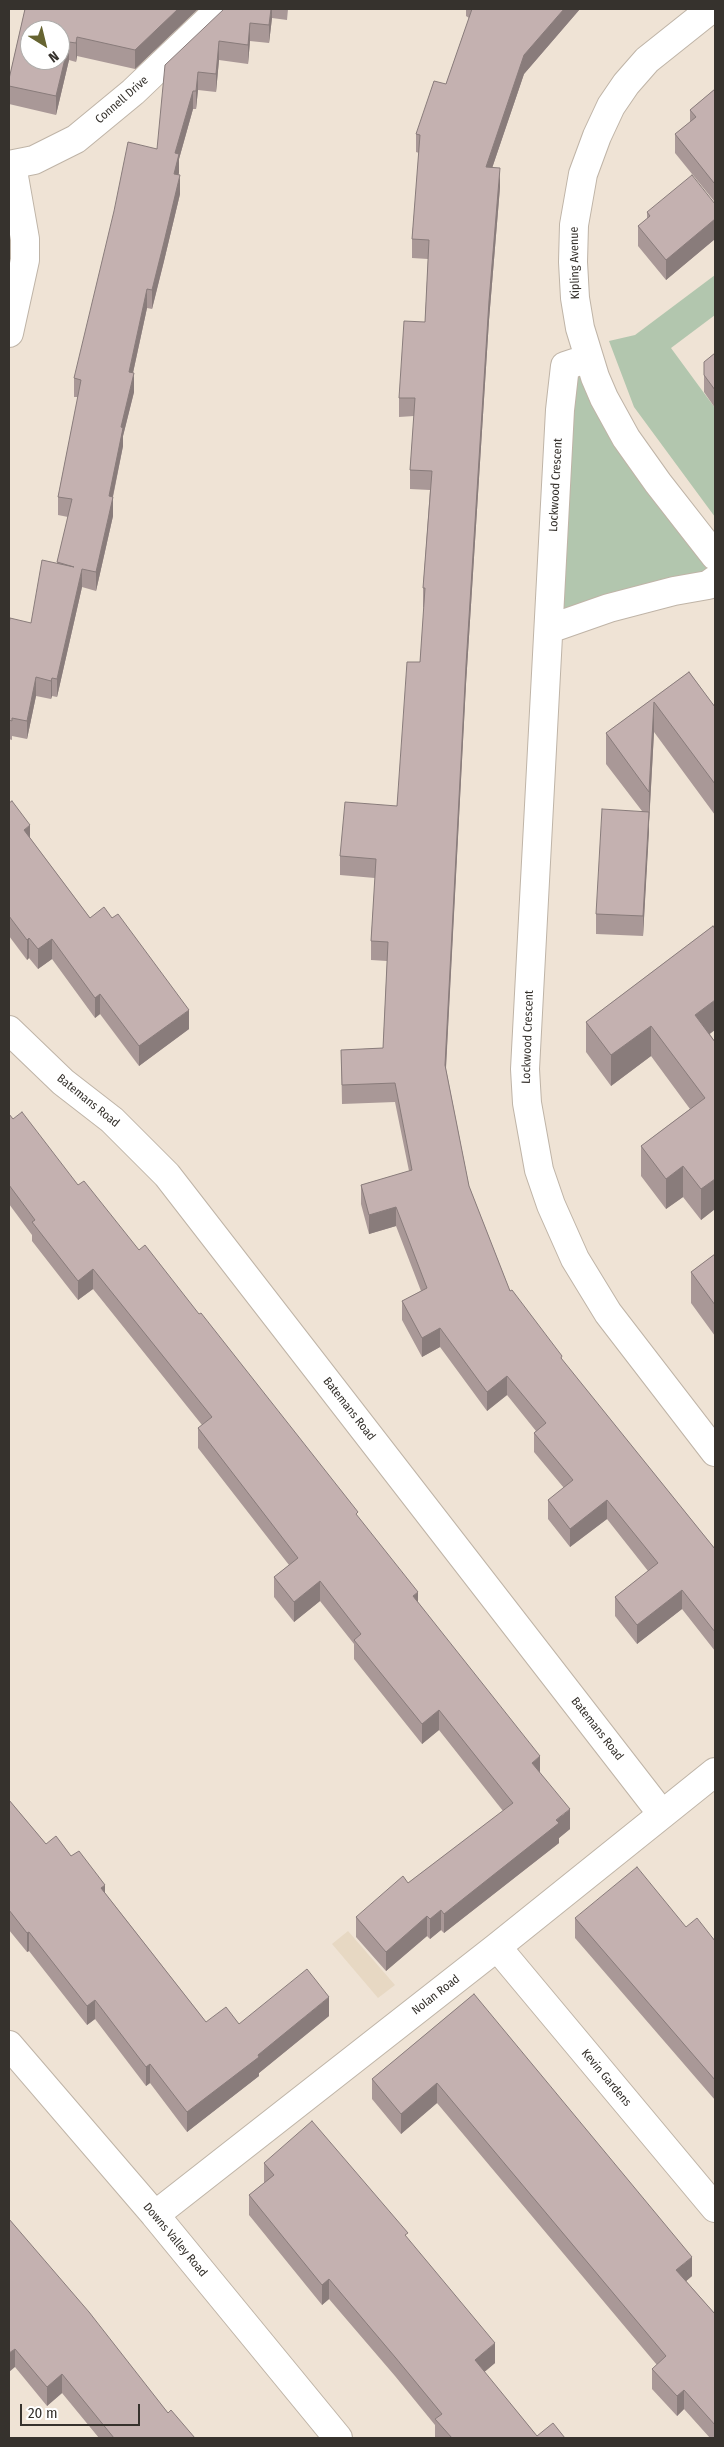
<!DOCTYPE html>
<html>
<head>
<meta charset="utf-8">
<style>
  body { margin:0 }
  #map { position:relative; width:724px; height:2447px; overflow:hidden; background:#efe3d5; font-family:"Fira Sans Condensed",sans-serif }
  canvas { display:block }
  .frame { position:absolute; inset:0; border:10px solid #36322d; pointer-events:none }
  .north { position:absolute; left:20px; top:20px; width:50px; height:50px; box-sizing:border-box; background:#fff; border:1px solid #afadab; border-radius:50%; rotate:144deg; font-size:14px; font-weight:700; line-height:20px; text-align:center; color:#36322d }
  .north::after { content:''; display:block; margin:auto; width:18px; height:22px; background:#666431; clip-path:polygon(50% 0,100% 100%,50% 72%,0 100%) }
  .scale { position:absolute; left:20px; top:2404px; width:120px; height:22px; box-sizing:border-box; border:2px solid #36322d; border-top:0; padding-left:6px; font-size:15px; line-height:18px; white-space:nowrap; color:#36322d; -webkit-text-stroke:4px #fff; paint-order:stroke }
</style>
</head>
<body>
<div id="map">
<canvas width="724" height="2447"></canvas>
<div class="frame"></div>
<div class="north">N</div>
<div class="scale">20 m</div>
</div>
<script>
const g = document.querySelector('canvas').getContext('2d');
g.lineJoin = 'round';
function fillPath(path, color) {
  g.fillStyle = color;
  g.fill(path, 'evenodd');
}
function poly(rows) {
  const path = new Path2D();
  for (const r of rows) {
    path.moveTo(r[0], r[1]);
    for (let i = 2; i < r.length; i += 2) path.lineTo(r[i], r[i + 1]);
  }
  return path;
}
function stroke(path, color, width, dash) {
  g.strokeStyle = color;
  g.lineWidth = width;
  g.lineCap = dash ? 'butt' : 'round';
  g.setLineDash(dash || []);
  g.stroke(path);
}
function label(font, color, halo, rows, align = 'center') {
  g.font = font + ' "Fira Sans Condensed",sans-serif';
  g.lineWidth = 5;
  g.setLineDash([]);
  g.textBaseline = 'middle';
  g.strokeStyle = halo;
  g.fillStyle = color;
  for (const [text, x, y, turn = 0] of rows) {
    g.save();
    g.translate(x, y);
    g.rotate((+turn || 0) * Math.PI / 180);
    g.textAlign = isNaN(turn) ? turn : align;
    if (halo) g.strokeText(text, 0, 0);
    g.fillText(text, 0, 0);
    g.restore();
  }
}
const built = poly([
  [348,1931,395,1985,378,1998,332,1944]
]);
const green = poly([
  [715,275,715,315,671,348,715,408,715,517,634,407,609,341,635,335],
  [589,358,715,556,715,580,549,629,565,366]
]);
const minor = poly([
  [711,9,647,60,626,84,611,106,597,136,583,174,574,225,573,262,575,298,580,328,595,377,604,398,626,438,658,483,715,556],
  [9,165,34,160,76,139,133,92,220,9],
  [9,333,25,260,25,239,12,165],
  [589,358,565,366,560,410,525,1069,527,1103,539,1170,551,1205,575,1259,608,1313,715,1452],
  [549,629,609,608,674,591,708,585,715,580],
  [9,1030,63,1082,112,1120,167,1175,662,1814],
  [497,1947,715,2208],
  [9,2045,155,2215,338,2438],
  [155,2215,497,1947,715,1772]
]);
const wall = poly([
  [25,9,198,9,135,69,77,56,76,62,69,60,56,115,9,104,9,79],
  [224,9,288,9,287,20,272,18,269,43,250,41,248,64,219,60,216,92,198,90,196,109,193,109,179,159,178,175,180,194,164,261,152,309,147,308,133,373,134,392,123,436,123,446,113,497,113,516,96,591,82,587,57,697,52,696,51,699,36,696,27,739,12,736,12,740,9,739,9,624,31,623,57,563,68,517,58,515,58,497,78,397,74,397,74,378,157,149],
  [466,9,580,9,524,74,492,168,500,187,489,320,466,684,446,1069,469,1186,510,1291,562,1360,715,1549,715,1651,682,1609,637,1644,615,1616,615,1597,648,1571,607,1519,570,1547,548,1519,548,1500,564,1488,534,1452,534,1433,536,1431,507,1395,487,1411,440,1347,422,1357,402,1320,402,1301,421,1291,396,1226,369,1234,361,1204,361,1185,409,1171,395,1102,342,1104,341,1050,383,1048,387,961,371,960,371,941,375,878,340,875,340,856,397,806,420,662,424,607,423,607,423,588,430,490,410,489,410,470,414,416,399,417,399,398,425,322,428,259,412,258,412,239,419,153,416,152,416,134,446,84,469,18,466,16],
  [715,89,714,201,675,153,675,134,690,122,690,110],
  [715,204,715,239,666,280,638,246,638,226,647,219,647,212],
  [715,353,715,408,704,392,704,362],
  [689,672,715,707,715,815,654,732,643,936,596,934,596,914,642,811,606,764,606,733],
  [9,803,30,838,90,918,189,1029,139,1066,100,1014,95,1018,52,959,38,969,29,958,27,960,9,936],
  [713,926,710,1034,715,1042,715,1209,701,1220,683,1197,666,1209,641,1176,641,1146,690,1109,651,1056,611,1086,586,1052,586,1022],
  [9,1114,13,1119,78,1185,139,1250,358,1517,418,1602,540,1773,570,1829,559,1838,559,1843,444,1933,441,1930,430,1939,427,1936,386,1971,356,1937,356,1917,408,1883,503,1811,439,1730,422,1744,354,1659,354,1644,320,1601,294,1622,274,1597,274,1577,289,1565,198,1448,198,1428,202,1425,93,1289,78,1300,32,1241,32,1235,9,1204],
  [715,1254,715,1336,691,1303,691,1272],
  [9,1800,46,1844,71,1856,105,1893,206,2022,239,2024,329,2016,259,2073,259,2076,187,2132,150,2083,146,2086,95,2019,87,2025,29,1951,27,1952,9,1930],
  [575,1918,686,1927,715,1941,715,2100,575,1938],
  [474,1994,692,2276,686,2281,715,2314,715,2438,710,2438,684,2409,677,2416,652,2389,652,2369,657,2365,437,2103,401,2134,372,2099,372,2079],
  [264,2163,408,2239,495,2363,484,2372,537,2436,565,2438,435,2438,435,2425,395,2376,329,2299,322,2305,249,2215,249,2195,264,2183],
  [9,2219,168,2413,195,2438,99,2438,62,2393,47,2406,15,2367]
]);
const shadedWall = poly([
  [178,9,198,9,135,69,135,50],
  [271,9,272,9,272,18,269,43,269,25],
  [564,9,580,9,524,74,486,186,486,167,524,55],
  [250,23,250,41,248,64,248,45],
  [77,37,77,56,76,62,76,43],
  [219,41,219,60,216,92,216,74],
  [69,42,69,60,56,115,56,96],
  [198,72,198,90,196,109,196,91],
  [193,91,193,109,179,159,179,173,174,193,175,153],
  [500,168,500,187,489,320,466,684,445,1084,445,1065,466,665,489,301],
  [180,175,180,194,164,261,152,309,152,290],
  [715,182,715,200,714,201,714,183],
  [715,219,715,239,666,280,666,260],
  [147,289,147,308,129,391,129,372],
  [134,373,134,392,123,436,123,446,109,515,109,496,121,427],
  [113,497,113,516,96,591,96,572],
  [82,569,82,587,57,697,57,679],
  [36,677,36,696,27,739,27,721],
  [52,678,52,696,51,699,51,681],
  [654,702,654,732,649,822,649,792],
  [649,812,649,832,643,936,643,916],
  [30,825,30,845,24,830],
  [29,938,29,958,27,960,27,940],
  [52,939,52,959,38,969,38,949],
  [100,994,100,1014,95,1018,95,998],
  [715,1000,715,1030,695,1045,695,1015],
  [189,1010,189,1029,139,1066,139,1046],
  [651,1026,651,1056,611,1086,611,1055],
  [683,1166,683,1197,666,1209,666,1179],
  [715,1179,715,1209,701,1220,701,1189],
  [396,1207,396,1226,369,1234,369,1215],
  [93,1269,93,1289,78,1300,78,1281],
  [440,1328,440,1347,422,1357,422,1338],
  [507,1376,507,1395,487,1411,487,1392],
  [607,1500,607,1519,570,1547,570,1529],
  [320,1581,320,1601,294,1622,294,1602],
  [682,1590,682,1609,637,1644,637,1625],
  [418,1592,418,1611,413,1596],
  [439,1710,439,1730,422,1744,422,1724],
  [540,1756,540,1776,532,1763],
  [570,1809,570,1829,559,1838,559,1843,444,1933,444,1914],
  [105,1885,105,1904,101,1888],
  [441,1910,441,1930,430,1939,430,1919],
  [427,1916,427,1936,386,1971,386,1952],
  [29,1932,29,1951,27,1952,27,1933],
  [329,1997,329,2016,259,2073,259,2076,187,2132,187,2112],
  [95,2000,95,2019,87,2025,87,2006],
  [150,2064,150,2083,146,2086,146,2067],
  [437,2083,437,2103,401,2134,401,2114],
  [692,2257,692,2276,676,2290,676,2270],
  [329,2279,329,2299,322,2305,322,2285],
  [495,2343,495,2363,475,2380,475,2360],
  [15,2349,15,2367,9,2372,9,2353],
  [62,2374,62,2393,47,2406,47,2387],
  [684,2390,684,2409,677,2416,677,2396]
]);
const building = poly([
  [25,9,178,9,135,50,77,37,76,43,69,42,56,96,9,86,9,79,25,9],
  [30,30,60,30,60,60,30,60,30,30],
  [224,9,271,9,269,25,250,23,248,45,219,41,216,74,198,72,196,91,193,91,175,153,179,154,174,174,180,175,164,242,152,290,147,289,129,372,134,373,121,427,123,428,109,496,113,497,96,572,82,569,57,679,52,678,51,681,36,677,27,721,12,718,12,721,9,720,9,624,10,618,31,623,42,560,74,567,57,562,72,499,58,497,81,380,74,378,114,211,128,142,157,149,165,65,224,9],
  [472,9,564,9,524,55,486,167,500,168,489,301,466,665,445,1065,469,1186,510,1291,512,1290,562,1356,561,1358,715,1549,715,1632,682,1590,637,1625,615,1597,658,1563,607,1500,570,1529,548,1500,573,1480,534,1433,546,1423,507,1376,487,1392,440,1328,422,1338,402,1301,427,1288,396,1207,369,1215,361,1185,412,1170,395,1083,342,1085,341,1050,383,1048,388,942,371,941,376,859,340,856,345,802,397,806,407,662,420,662,425,588,423,588,432,471,410,470,415,398,399,398,404,321,425,322,429,240,412,239,420,135,416,134,434,81,446,84,472,9],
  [715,89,715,182,714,183,675,134,696,117,690,110,715,89],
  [692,175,715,204,715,219,666,260,638,226,650,216,647,212,692,175],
  [715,353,715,390,704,375,704,362,715,353],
  [689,672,715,707,715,784,654,702,649,792,606,733,689,672],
  [12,801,30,825,24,830,90,918,104,907,112,918,118,914,189,1010,139,1046,100,994,95,998,52,939,38,949,29,938,27,940,9,916,9,803,12,801],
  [602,809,649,812,643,916,596,914,602,809],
  [713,926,715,929,715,1000,695,1015,715,1042,715,1179,701,1189,683,1166,666,1179,641,1146,705,1098,651,1026,611,1055,586,1022,713,926],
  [22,1112,78,1185,84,1181,139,1250,145,1245,199,1314,201,1313,358,1512,356,1514,418,1592,413,1596,540,1756,532,1763,570,1809,556,1820,559,1823,444,1914,441,1910,430,1919,427,1916,386,1952,356,1917,403,1876,408,1883,513,1803,439,1710,422,1724,354,1640,361,1634,320,1581,294,1602,274,1577,298,1558,198,1428,212,1417,93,1269,78,1281,32,1222,35,1220,9,1185,9,1114,13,1119,22,1112],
  [715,1254,715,1305,691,1272,715,1254],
  [9,1800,46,1844,56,1836,71,1856,79,1851,105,1885,101,1888,206,2022,226,2007,239,2024,307,1969,329,1997,258,2055,259,2057,187,2112,150,2064,146,2067,95,2000,87,2006,29,1932,27,1933,9,1910,9,1800],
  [637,1867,686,1927,697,1918,715,1941,715,2080,575,1918,637,1867],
  [474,1994,692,2257,676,2270,715,2314,715,2425,684,2390,677,2396,652,2369,666,2356,437,2083,401,2114,372,2079,474,1994],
  [312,2121,408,2233,405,2235,495,2343,475,2360,537,2436,553,2423,565,2438,452,2438,435,2419,442,2414,395,2357,329,2279,322,2285,249,2195,274,2175,264,2163,312,2121],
  [9,2219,89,2312,168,2413,171,2410,195,2438,114,2438,62,2374,47,2387,15,2349,9,2353,9,2219]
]);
const streetNames = [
  ["Connell Drive",122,100,-41],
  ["Kipling Avenue",575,263,-91],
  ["Lockwood Crescent",556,485,-87],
  ["Lockwood Crescent",528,1037,-88],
  ["Batemans Road",88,1101,39],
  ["Batemans Road",349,1409,52],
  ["Batemans Road",597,1729,52],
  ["Nolan Road",436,1995,-38],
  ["Kevin Gardens",606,2078,50],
  ["Downs Valley Road",175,2240,50]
];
fillPath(built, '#e7d8c3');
fillPath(green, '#b2c6ae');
stroke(minor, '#bfb4a7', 30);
stroke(minor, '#fff', 28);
fillPath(wall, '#a99897');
fillPath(shadedWall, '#897c7b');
fillPath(building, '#c4b1b0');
stroke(building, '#897c7b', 1);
label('12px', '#36322d', '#fff', streetNames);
</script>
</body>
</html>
